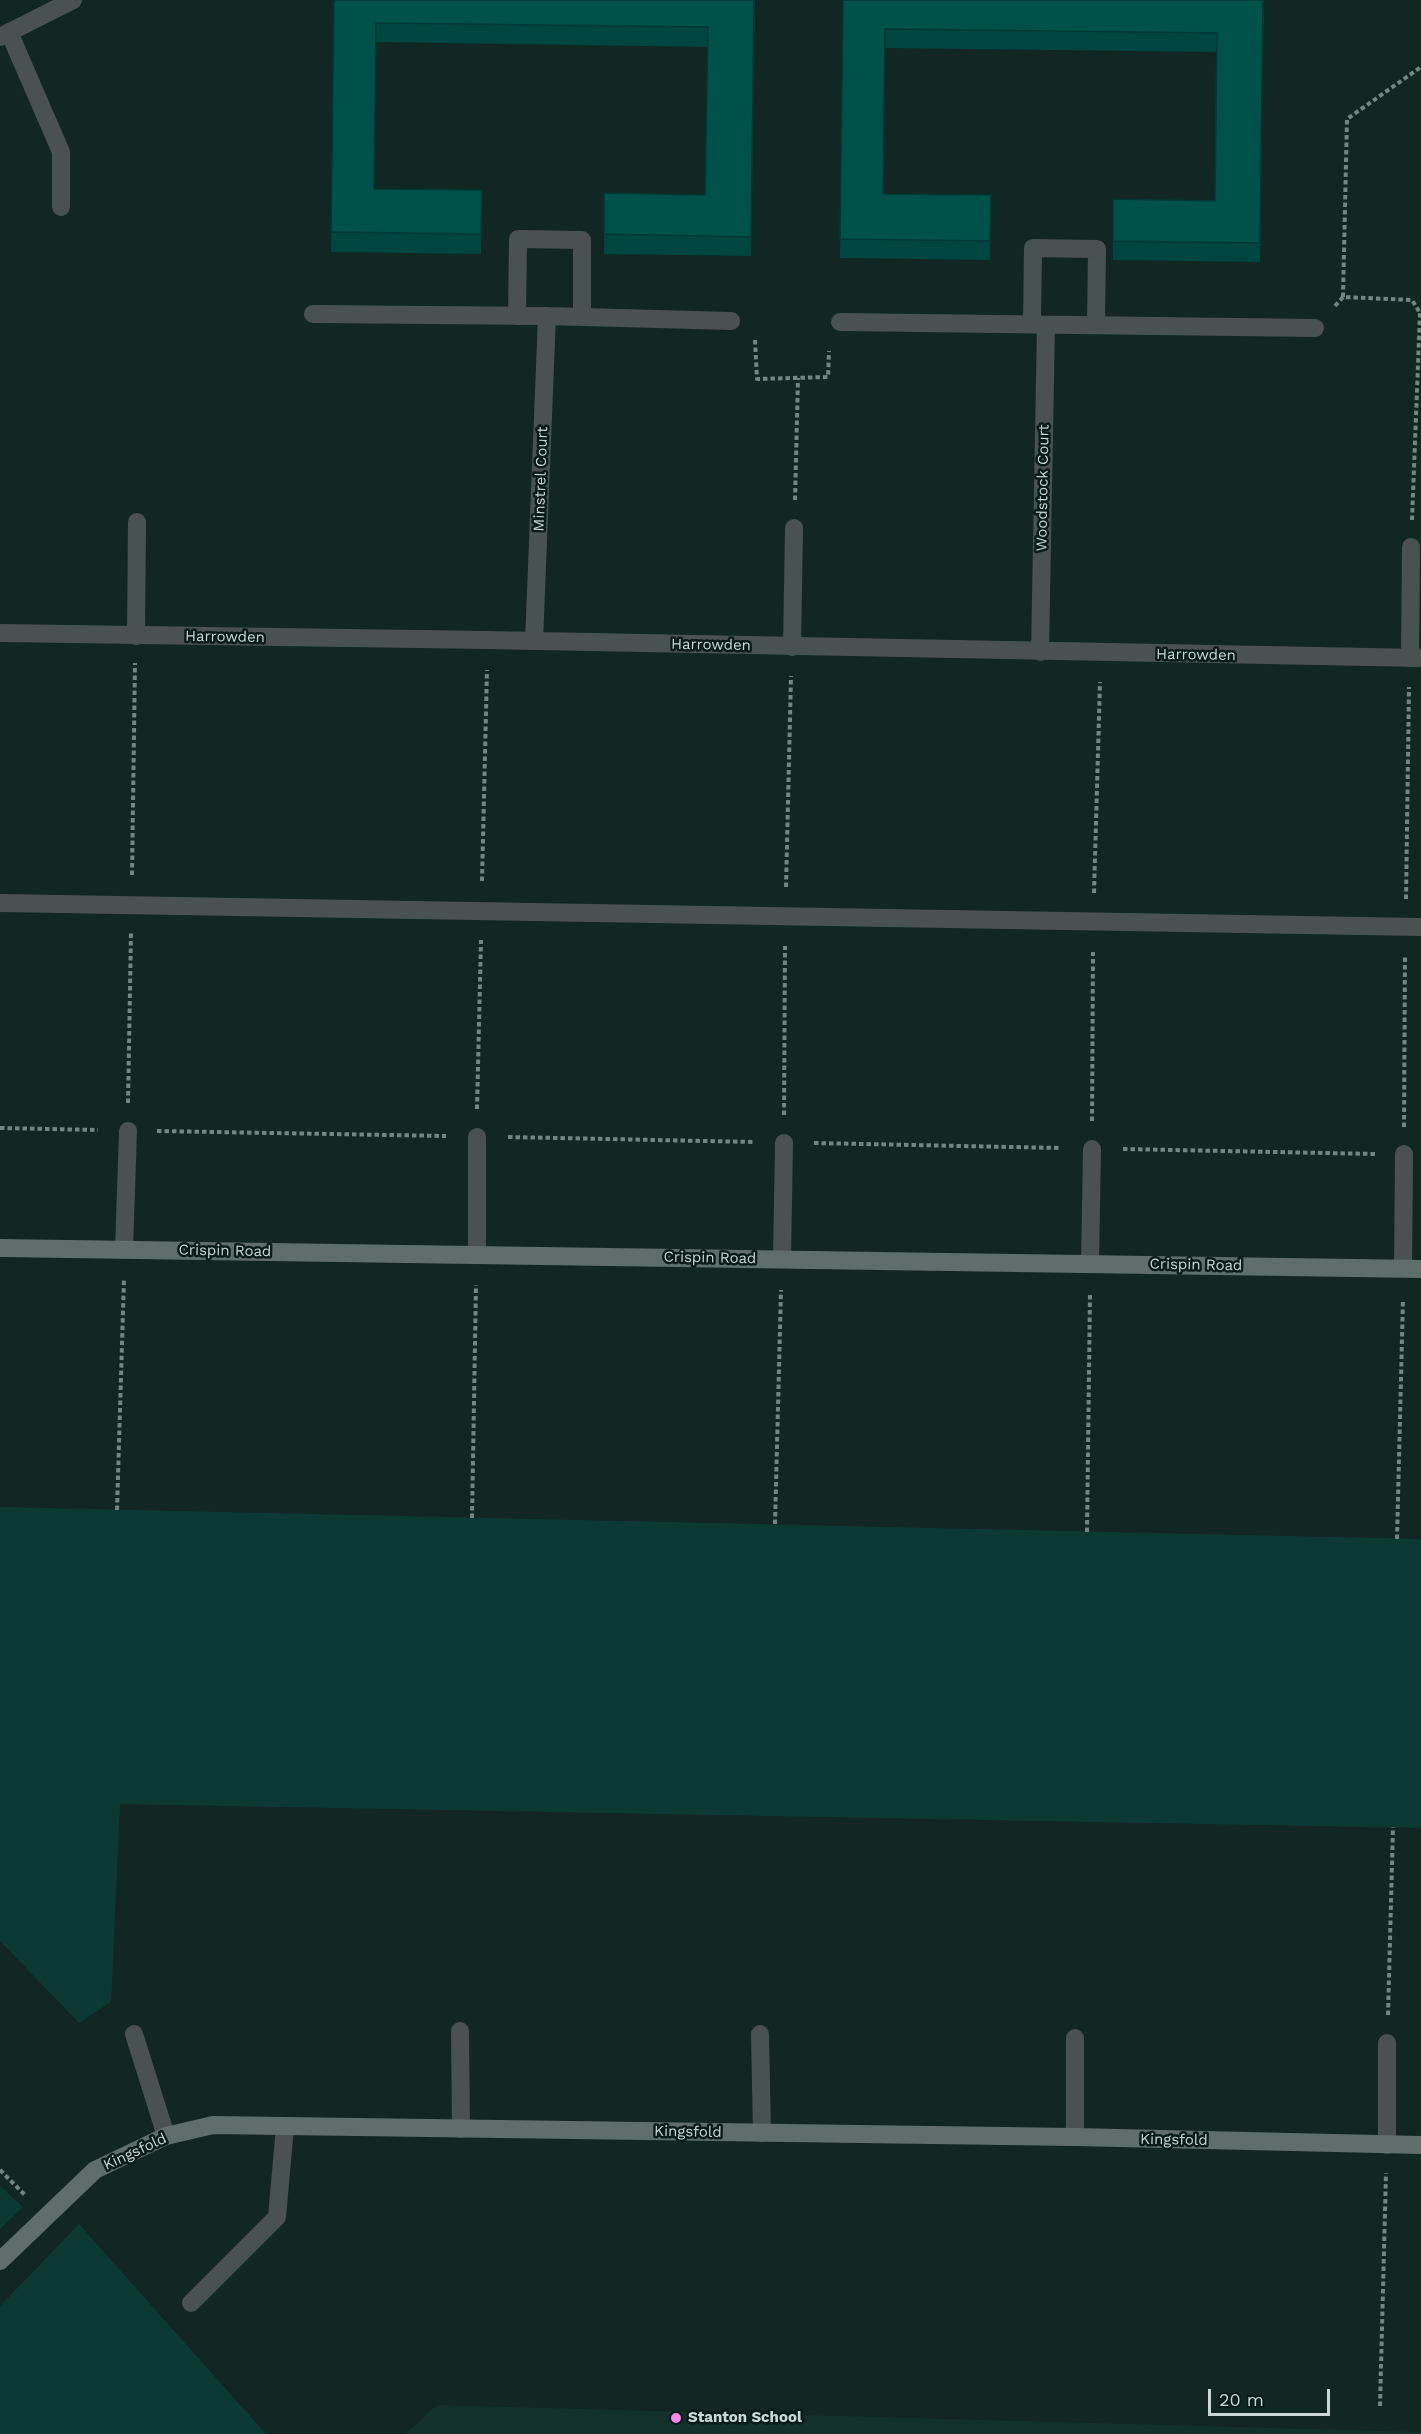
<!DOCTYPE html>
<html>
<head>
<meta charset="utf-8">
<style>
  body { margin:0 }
  #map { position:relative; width:1421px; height:2434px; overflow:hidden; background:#122623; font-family:"Work Sans",sans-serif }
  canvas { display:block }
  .scale { position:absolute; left:1208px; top:2389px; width:122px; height:27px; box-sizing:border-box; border:3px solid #cbd7d5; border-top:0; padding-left:8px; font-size:18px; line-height:21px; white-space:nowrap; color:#cbd7d5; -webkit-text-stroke:4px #091c1a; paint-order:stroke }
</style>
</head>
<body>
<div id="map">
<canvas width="1421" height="2434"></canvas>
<div class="scale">20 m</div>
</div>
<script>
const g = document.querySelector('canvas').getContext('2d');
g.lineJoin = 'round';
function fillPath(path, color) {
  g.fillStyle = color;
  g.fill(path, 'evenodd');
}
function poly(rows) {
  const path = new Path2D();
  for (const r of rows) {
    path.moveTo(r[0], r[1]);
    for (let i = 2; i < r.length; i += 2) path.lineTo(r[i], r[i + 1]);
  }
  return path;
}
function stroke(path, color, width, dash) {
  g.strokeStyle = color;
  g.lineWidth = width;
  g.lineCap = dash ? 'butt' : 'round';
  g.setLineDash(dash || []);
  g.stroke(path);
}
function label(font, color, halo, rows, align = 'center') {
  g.font = font + ' "Work Sans",sans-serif';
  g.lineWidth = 5;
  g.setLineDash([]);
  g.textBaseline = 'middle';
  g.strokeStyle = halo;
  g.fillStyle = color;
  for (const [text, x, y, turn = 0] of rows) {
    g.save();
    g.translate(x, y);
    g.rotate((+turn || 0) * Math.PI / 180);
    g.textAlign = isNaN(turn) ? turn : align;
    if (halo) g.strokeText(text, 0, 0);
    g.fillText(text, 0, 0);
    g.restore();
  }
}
const built = poly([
  [437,2405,1421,2432,1421,2434,405,2434]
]);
const green = poly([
  [0,1507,1421,1539,1421,1828,120,1804,111,2002,79,2023,0,1941],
  [0,2186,23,2207,0,2229],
  [79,2224,266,2434,0,2434,0,2306]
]);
const path = poly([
  [1343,297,1347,119,1421,67],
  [1335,306,1343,297,1412,300,1420,313],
  [755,340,757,379,828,377,829,351],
  [795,500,798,378],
  [1412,520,1420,313],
  [132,875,135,663],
  [482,881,487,670],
  [786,887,791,676],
  [1094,893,1100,682],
  [1406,899,1409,687],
  [128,1103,131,933],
  [477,1109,481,940],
  [784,1115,785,946],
  [1092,1121,1093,952],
  [1404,1127,1405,957],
  [0,1128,98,1130],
  [157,1131,446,1136],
  [508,1137,755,1142],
  [814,1143,1061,1148],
  [1123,1149,1376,1154],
  [117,1510,124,1278],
  [472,1518,476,1285],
  [775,1524,781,1290],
  [1087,1532,1090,1294],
  [1397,1539,1403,1299],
  [1388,2015,1393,1827],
  [0,2170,25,2195],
  [1380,2406,1386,2173]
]);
const lane = poly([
  [9,32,61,152,61,207],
  [136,636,137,522],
  [792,647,794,528],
  [1410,658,1411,547],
  [0,903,1421,927],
  [477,1137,477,1255],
  [124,1250,128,1131],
  [782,1259,784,1143],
  [1090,1263,1092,1149],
  [1403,1268,1404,1154],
  [460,2031,461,2129],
  [134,2034,166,2136],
  [760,2034,762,2133],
  [1075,2038,1075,2137],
  [1387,2145,1387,2043],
  [191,2303,277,2217,285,2127]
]);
const street = poly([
  [0,37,73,0],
  [313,314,547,316,731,321],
  [517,316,518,239,582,240,582,317],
  [840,322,1315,328],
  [1032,324,1033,248,1097,249,1096,325],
  [0,633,487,640,1421,658],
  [534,641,547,316],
  [1040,652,1046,325]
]);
const secondary = poly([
  [0,1248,1421,1269],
  [0,2261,95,2170,166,2136,213,2125,1075,2137,1421,2145]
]);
const wall = poly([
  [334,0,755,0,751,256,604,254,604,193,705,195,707,47,376,42,374,189,482,190,481,254,331,252],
  [843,0,1264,0,1260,262,1113,260,1113,199,1215,201,1216,52,885,48,884,194,991,195,990,260,840,258]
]);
const building = poly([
  [334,0,754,0,751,237,604,234,604,193,705,195,708,27,376,23,374,189,482,190,481,234,331,232,334,0],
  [843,0,1263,0,1260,243,1113,241,1113,199,1215,201,1217,33,885,29,883,194,991,195,990,241,840,239,843,0]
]);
const markers = [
  [676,2418,6,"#fb86e5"]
];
const streetNames = [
  ["Minstrel Court",541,479,-88],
  ["Woodstock Court",1043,488,-89],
  ["Harrowden",225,637,1],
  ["Harrowden",711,645,1],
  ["Harrowden",1196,655,1],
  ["Crispin Road",225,1251,1],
  ["Crispin Road",710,1258,1],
  ["Crispin Road",1196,1265,1],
  ["Kingsfold",688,2132,1],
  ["Kingsfold",1174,2140,1],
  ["Kingsfold",135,2152,-25]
];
const poiNames = [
  ["Stanton School",688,2418]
];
fillPath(built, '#13302d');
fillPath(green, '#0d3935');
stroke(path, '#758582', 4, [4.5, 3]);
stroke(lane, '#495250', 18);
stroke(street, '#495250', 18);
stroke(secondary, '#5f6d6b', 18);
fillPath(wall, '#004640');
fillPath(building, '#00514a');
stroke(building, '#003934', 1.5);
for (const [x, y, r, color] of markers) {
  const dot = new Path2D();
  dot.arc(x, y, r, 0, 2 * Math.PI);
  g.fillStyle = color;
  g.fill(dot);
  stroke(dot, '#091c1a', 2);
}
label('15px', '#cbd7d5', '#091c1a', streetNames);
label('bold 15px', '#cbd7d5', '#091c1a', poiNames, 'left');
</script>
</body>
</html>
